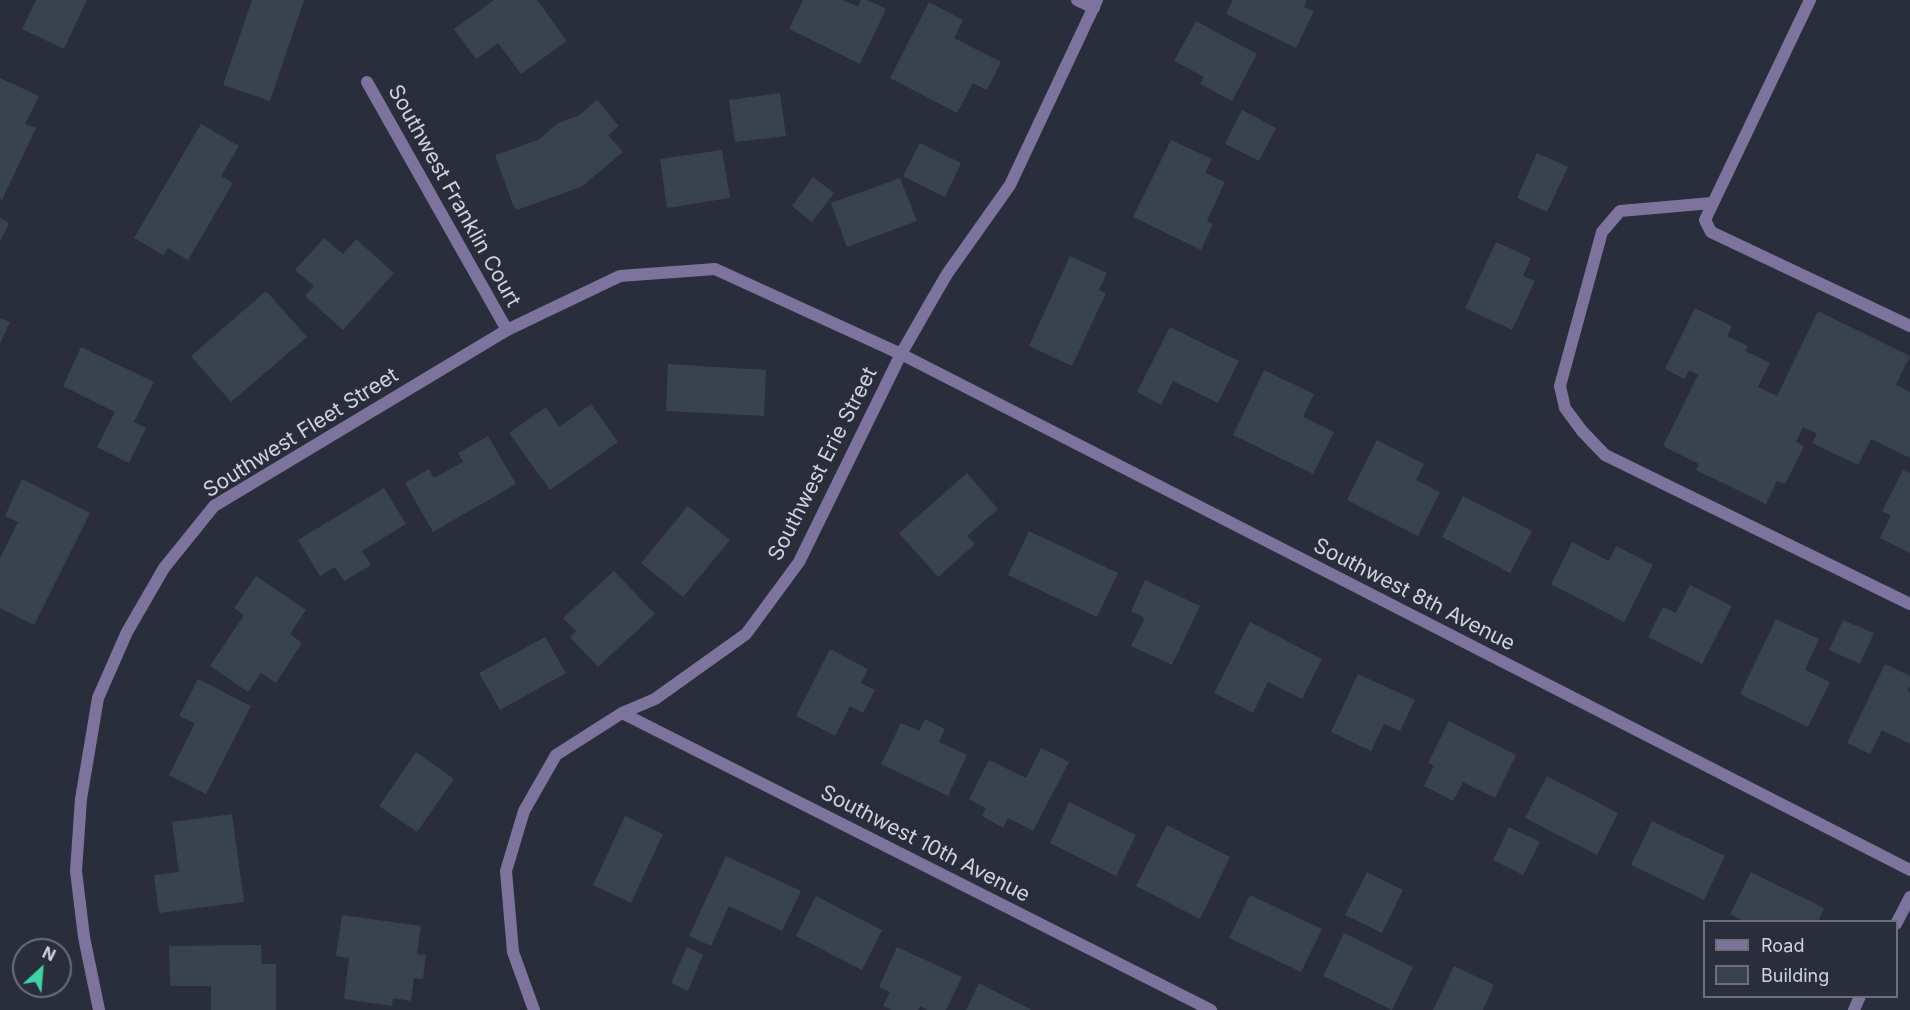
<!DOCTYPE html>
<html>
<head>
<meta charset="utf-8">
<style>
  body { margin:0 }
  #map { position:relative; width:1910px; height:1010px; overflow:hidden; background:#2a2d3b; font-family:Inter,sans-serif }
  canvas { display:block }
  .legend { position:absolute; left:1703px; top:920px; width:195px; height:78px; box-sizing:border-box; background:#2a2d3b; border:2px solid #6d6f7b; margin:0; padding:8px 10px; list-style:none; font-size:18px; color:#d1d3dc }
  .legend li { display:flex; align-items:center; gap:12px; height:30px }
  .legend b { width:30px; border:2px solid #6d6f7b }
  .north { position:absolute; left:12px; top:938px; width:60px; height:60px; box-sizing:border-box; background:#2a2d3b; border:2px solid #6d6f7b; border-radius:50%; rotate:26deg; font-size:16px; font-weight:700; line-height:24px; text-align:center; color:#d1d3dc }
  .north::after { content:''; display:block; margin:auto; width:21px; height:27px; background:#3cd4a4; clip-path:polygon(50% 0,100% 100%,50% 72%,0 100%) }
</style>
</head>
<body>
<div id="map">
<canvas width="1910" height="1010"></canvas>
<ul class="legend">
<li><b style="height:8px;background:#7c749c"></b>Road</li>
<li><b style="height:16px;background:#38434e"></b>Building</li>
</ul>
<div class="north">N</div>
</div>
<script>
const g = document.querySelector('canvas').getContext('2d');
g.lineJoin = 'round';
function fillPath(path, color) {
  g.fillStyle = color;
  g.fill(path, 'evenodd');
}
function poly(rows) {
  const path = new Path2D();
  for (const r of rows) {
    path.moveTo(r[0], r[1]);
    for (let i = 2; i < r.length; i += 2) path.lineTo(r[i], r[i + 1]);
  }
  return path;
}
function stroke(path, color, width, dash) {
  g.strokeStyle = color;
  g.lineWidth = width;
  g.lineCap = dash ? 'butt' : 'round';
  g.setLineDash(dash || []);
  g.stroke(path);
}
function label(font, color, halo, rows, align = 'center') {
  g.font = font + ' Inter,sans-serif';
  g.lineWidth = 6;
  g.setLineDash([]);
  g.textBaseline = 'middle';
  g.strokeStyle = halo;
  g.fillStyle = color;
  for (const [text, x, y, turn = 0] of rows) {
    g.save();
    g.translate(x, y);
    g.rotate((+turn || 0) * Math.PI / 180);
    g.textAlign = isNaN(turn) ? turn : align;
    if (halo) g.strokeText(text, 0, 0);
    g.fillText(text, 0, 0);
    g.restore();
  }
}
const building = poly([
  [36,0,87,0,64,49,22,29],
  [252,0,304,0,270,101,223,85],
  [494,0,537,0,567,41,521,74,498,43,476,59,454,29],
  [803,0,843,0,858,7,861,0,867,0,886,9,860,64,789,29],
  [1233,0,1307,0,1304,7,1314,11,1296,48,1226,14],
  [929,2,963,20,954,38,1001,62,987,90,973,83,957,113,890,78],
  [1196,21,1257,54,1232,101,1200,84,1204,77,1174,61],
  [0,78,39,96,25,124,36,128,2,200,0,199],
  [780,93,786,136,735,142,729,100],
  [597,100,619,126,608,135,623,152,581,187,517,210,513,205,495,155,538,140,558,123,578,116],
  [1242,110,1276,128,1259,161,1225,144],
  [201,124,239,146,221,176,233,183,188,260,168,248,163,255,134,238],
  [1171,140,1212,159,1205,173,1225,182,1207,221,1213,224,1201,250,1133,217],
  [920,143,961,163,945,197,903,176],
  [722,150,730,198,667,208,660,159],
  [1537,153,1568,167,1547,212,1517,198],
  [813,177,834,193,812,222,792,206],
  [900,178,917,221,847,247,831,203],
  [0,218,9,223,0,242],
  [324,238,343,254,356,239,394,273,343,330,305,296,314,286,295,270],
  [1496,242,1531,258,1523,276,1535,281,1512,330,1465,308],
  [1070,256,1107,273,1099,290,1106,293,1072,366,1029,346],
  [266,291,307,337,231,402,191,356],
  [1695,308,1732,326,1727,336,1748,346,1745,351,1770,363,1758,387,1777,396,1818,311,1910,356,1896,385,1910,392,1910,458,1871,439,1858,465,1812,443,1817,434,1803,427,1796,442,1804,446,1785,484,1777,481,1766,504,1696,470,1699,464,1663,446,1698,375,1689,370,1685,379,1665,369],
  [0,318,10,322,0,344],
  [1170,327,1239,361,1218,403,1173,381,1161,405,1137,392],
  [81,347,154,382,134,422,146,428,129,463,97,447,115,412,63,386],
  [668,364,766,370,764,416,666,411],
  [1264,370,1314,394,1303,417,1334,432,1313,474,1233,435],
  [591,404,618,442,550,490,509,433,546,407,559,427],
  [488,436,516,484,433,532,405,483,429,469,434,478,463,462,458,453],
  [1377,440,1424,464,1416,480,1440,492,1418,536,1347,500],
  [1903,470,1910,473,1910,553,1880,538,1891,515,1882,511],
  [967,473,998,509,967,536,975,544,938,577,899,533],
  [22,479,90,513,34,625,0,608,0,558,18,522,5,516],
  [384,488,406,524,362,551,371,565,344,581,335,567,320,576,298,540],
  [1463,496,1532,531,1510,573,1442,537],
  [688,506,730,540,683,597,641,563],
  [1029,531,1118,573,1097,617,1008,575],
  [1572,542,1609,561,1616,546,1653,565,1624,622,1551,584],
  [614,571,655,614,598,667,570,637,576,631,563,618],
  [256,576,306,610,290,634,302,643,276,683,261,673,248,692,210,666,244,615,234,608],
  [1145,580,1200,606,1172,665,1131,646,1145,618,1131,611],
  [1690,585,1732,606,1702,664,1648,637,1663,607,1676,613],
  [1776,619,1819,639,1805,670,1830,682,1808,727,1740,694],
  [1843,620,1874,633,1860,664,1829,650],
  [1250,622,1322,659,1302,699,1268,682,1253,713,1214,693],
  [545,637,566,673,500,710,479,673],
  [830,649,868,669,861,683,875,690,863,713,850,706,835,736,796,716],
  [1885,664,1910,676,1910,686,1907,691,1910,692,1910,744,1882,730,1870,754,1847,743],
  [1358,674,1415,700,1400,731,1384,724,1371,751,1331,732],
  [198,679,251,706,206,794,169,775,195,723,179,716],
  [925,719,945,729,939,742,967,755,948,796,881,764,901,723,919,731],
  [1449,721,1516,755,1495,798,1463,782,1453,801,1424,786,1434,766,1428,763],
  [1041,748,1069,762,1033,831,1008,818,1003,828,982,816,986,808,969,799,989,760,1026,778],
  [416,752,454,779,417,832,379,806],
  [1547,776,1618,813,1597,855,1525,818],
  [1069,802,1136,835,1116,876,1050,843],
  [232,814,244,902,159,913,154,875,179,872,172,822],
  [625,816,663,834,631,903,593,885],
  [1652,821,1725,856,1704,900,1631,865],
  [1167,825,1230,857,1200,919,1136,886],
  [1509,827,1540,842,1523,875,1493,860],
  [726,856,801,891,782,931,729,906,711,946,689,936],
  [1367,872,1403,890,1382,933,1345,915],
  [1751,872,1824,908,1818,922,1745,922,1730,914],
  [1250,895,1322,929,1301,972,1229,938],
  [816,896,882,930,862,970,796,936],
  [342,915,421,926,417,954,426,955,423,979,414,978,411,1001,393,998,392,1006,344,999,349,958,336,956],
  [1344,933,1413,967,1392,1010,1323,976],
  [261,945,262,964,276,964,276,1010,211,1010,211,986,170,986,169,946],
  [687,947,703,955,688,991,671,983],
  [897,947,962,977,946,1010,928,1010,920,1006,918,1010,892,1010,883,1006,890,992,879,987],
  [1454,966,1494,985,1483,1010,1433,1010],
  [979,983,1032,1010,966,1010]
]);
const lane = poly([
  [1810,0,1705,220,1711,232,1910,326],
  [1712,203,1620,211,1602,232,1560,386,1565,408,1582,431,1605,455,1910,604]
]);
const street = poly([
  [1077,0,1094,8],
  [367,82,507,330],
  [622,713,1211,1010],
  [1896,924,1910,897],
  [99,1010,84,937,76,871,81,799,98,698,127,632,164,568,214,506,507,330,620,276,715,269,901,354,1910,870],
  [534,1010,513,952,506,871,524,811,556,755,622,713,655,699,746,634,799,562,901,354,929,305,947,274,1010,185,1097,0],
  [1854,1010,1860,996]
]);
const streetNames = [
  ["Southwest Franklin Court",454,196,61],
  ["Southwest Fleet Street",301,433,-32],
  ["Southwest Erie Street",823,464,-63],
  ["Southwest 8th Avenue",1414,595,27],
  ["Southwest 10th Avenue",925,844,27]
];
fillPath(building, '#38434e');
stroke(lane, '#7c749c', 12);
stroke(street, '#7c749c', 12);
label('21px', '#d1d3dc', '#2a2d3b', streetNames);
</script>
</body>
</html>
